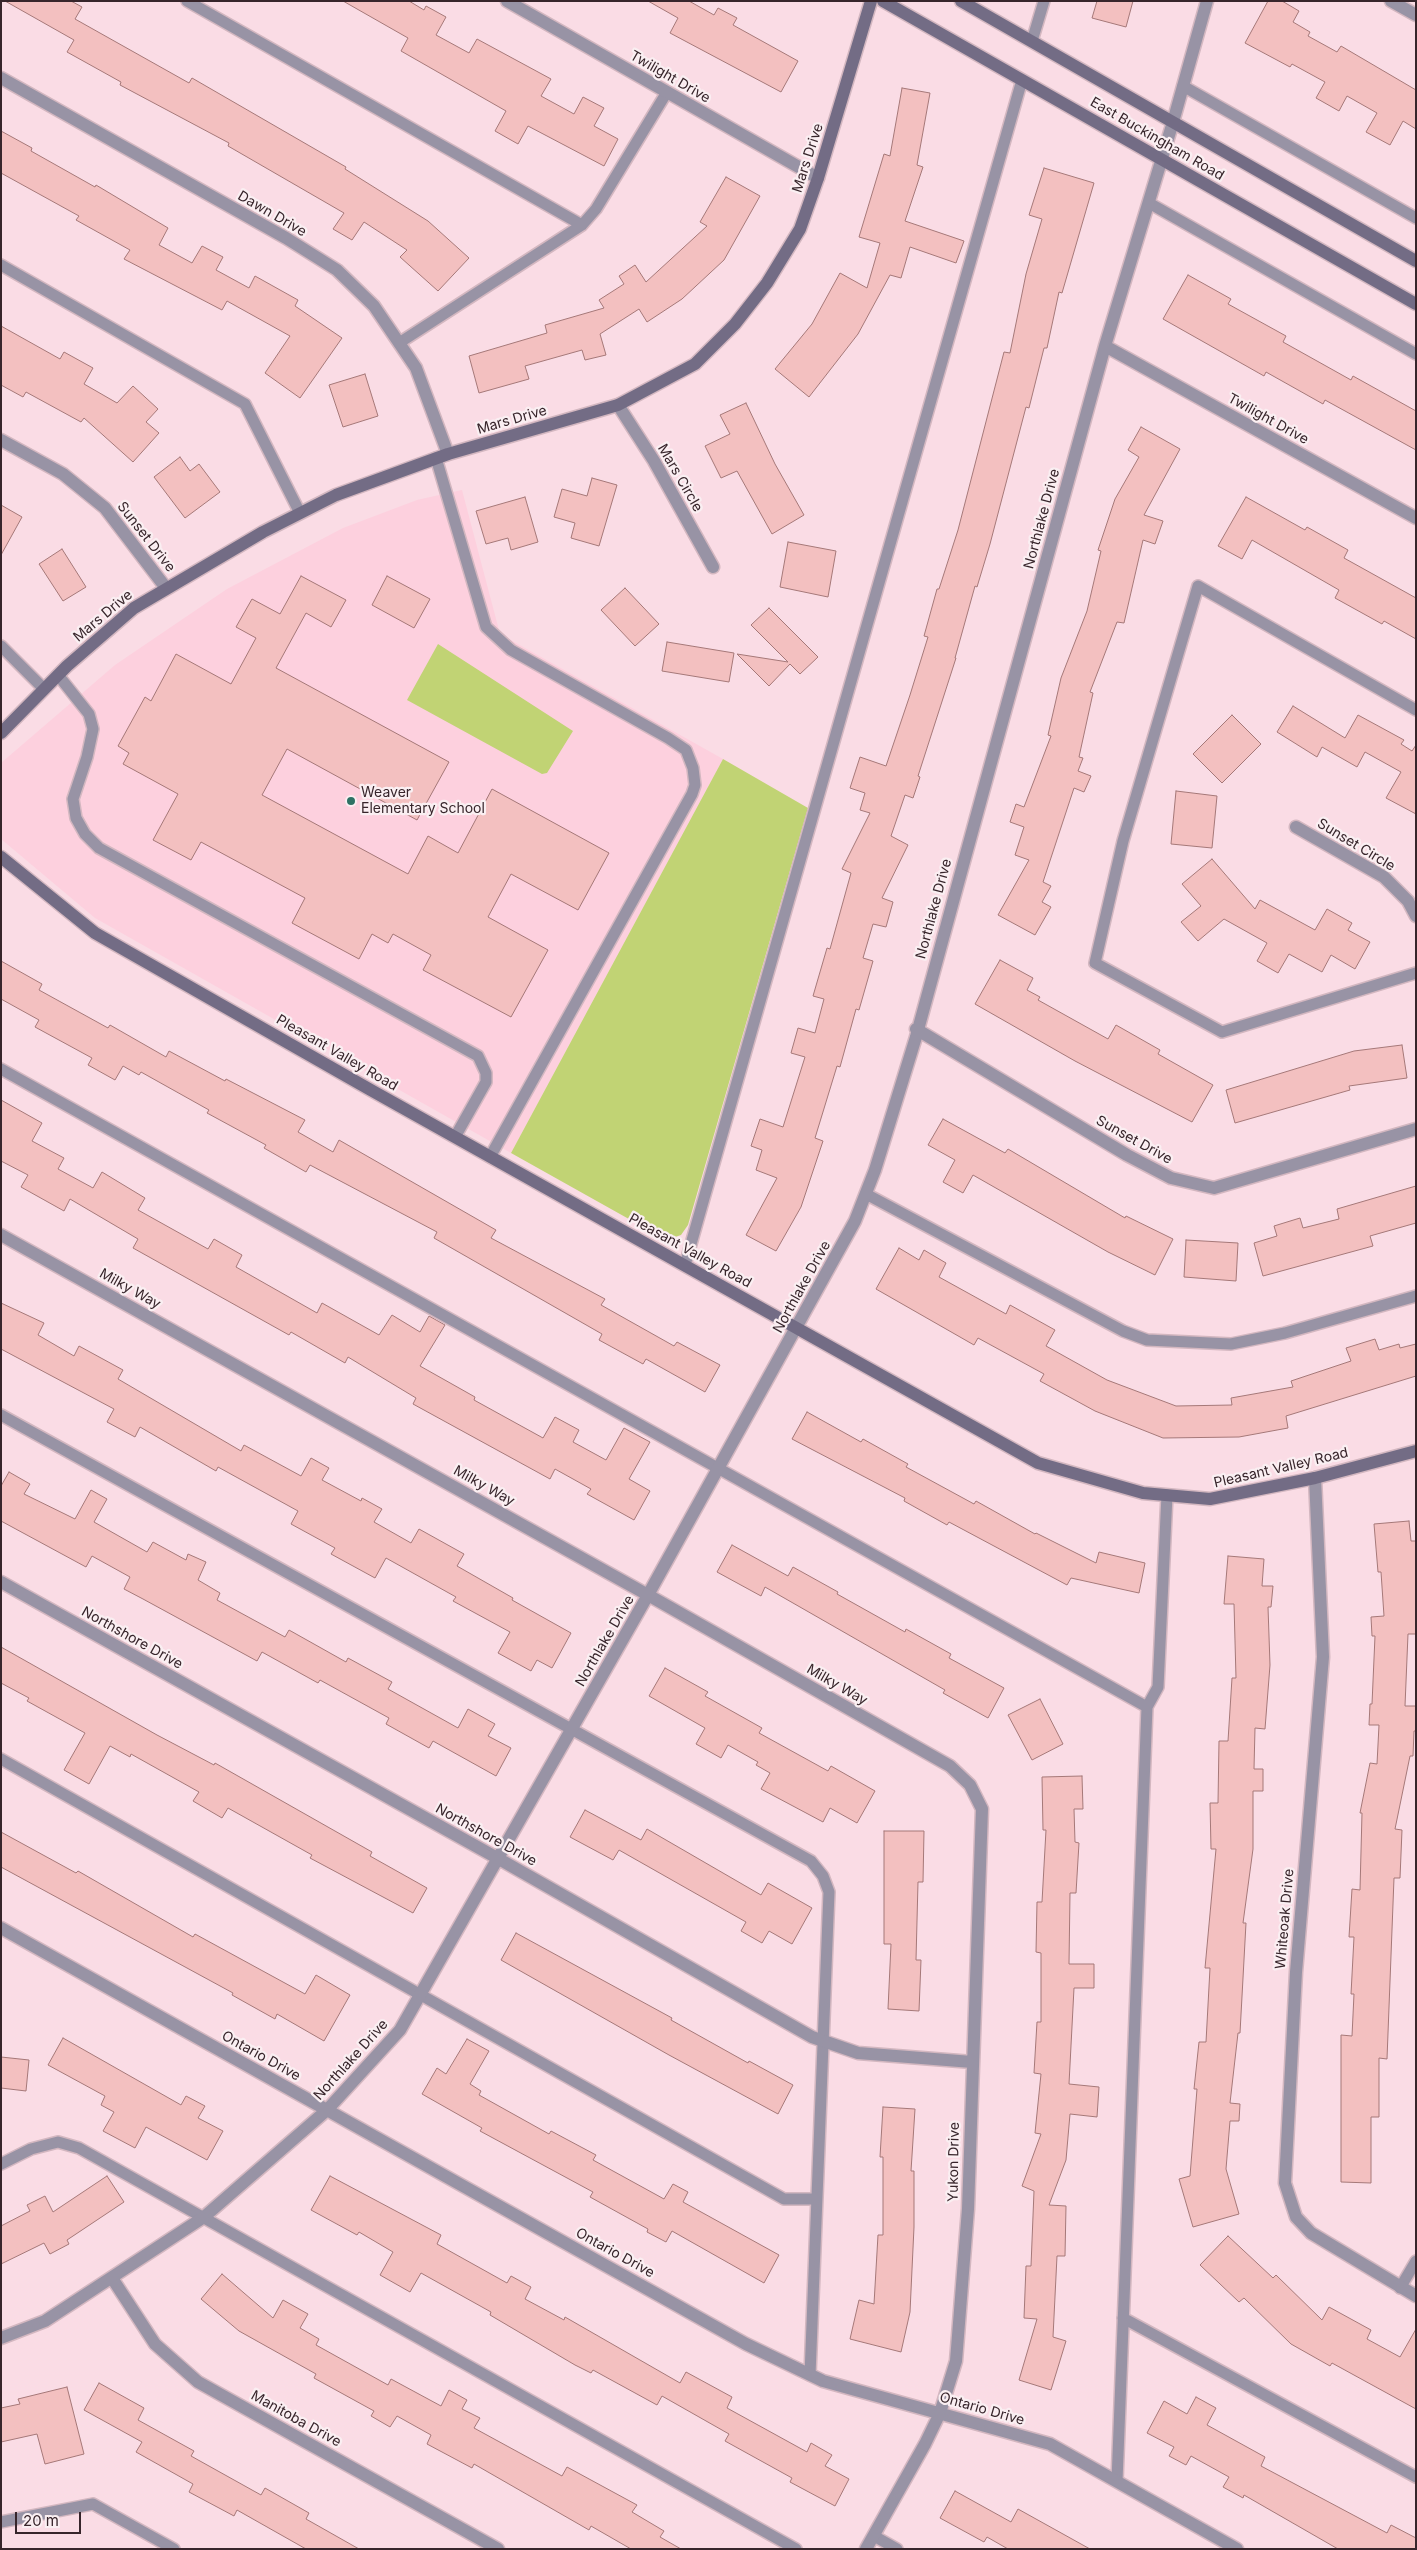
<!DOCTYPE html>
<html>
<head>
<meta charset="utf-8">
<style>
  body { margin:0 }
  #map { position:relative; width:1417px; height:2550px; overflow:hidden; background:#fadce5; font-family:Inter,sans-serif }
  canvas { display:block }
  .frame { position:absolute; inset:0; border:2px solid #37252b; pointer-events:none }
  .scale { position:absolute; left:15px; top:2512px; width:66px; height:22px; box-sizing:border-box; border:2px solid #37252b; border-top:0; padding-left:6px; font-size:15px; line-height:18px; white-space:nowrap; color:#37252b; -webkit-text-stroke:4px #faeff2; paint-order:stroke }
</style>
</head>
<body>
<div id="map">
<canvas width="1417" height="2550"></canvas>
<div class="frame"></div>
<div class="scale">20 m</div>
</div>
<script>
const g = document.querySelector('canvas').getContext('2d');
g.lineJoin = 'round';
function fillPath(path, color) {
  g.fillStyle = color;
  g.fill(path, 'evenodd');
}
function poly(rows) {
  const path = new Path2D();
  for (const r of rows) {
    path.moveTo(r[0], r[1]);
    for (let i = 2; i < r.length; i += 2) path.lineTo(r[i], r[i + 1]);
  }
  return path;
}
function stroke(path, color, width, dash) {
  g.strokeStyle = color;
  g.lineWidth = width;
  g.lineCap = dash ? 'butt' : 'round';
  g.setLineDash(dash || []);
  g.stroke(path);
}
function label(font, color, halo, rows, align = 'center') {
  g.font = font + ' Inter,sans-serif';
  g.lineWidth = 4.5;
  g.setLineDash([]);
  g.textBaseline = 'middle';
  g.strokeStyle = halo;
  g.fillStyle = color;
  for (const [text, x, y, turn = 0] of rows) {
    g.save();
    g.translate(x, y);
    g.rotate((+turn || 0) * Math.PI / 180);
    g.textAlign = isNaN(turn) ? turn : align;
    if (halo) g.strokeText(text, 0, 0);
    g.fillText(text, 0, 0);
    g.restore();
  }
}
const built = poly([
  [462,490,500,634,723,759,511,1153,95,918,1,839,1,763,115,665,227,589,343,528,417,500]
]);
const green = poly([
  [438,644,573,731,547,773,542,774,407,700],
  [723,759,808,808,688,1225,681,1235,669,1239,661,1237,511,1153]
]);
const building = poly([
  [5,1,71,1,82,7,75,19,189,83,192,78,346,167,345,169,428,221,469,258,438,291,400,257,407,250,364,222,352,240,333,229,344,213,228,146,229,143,120,85,121,82,67,52,74,40,5,1],
  [343,1,409,1,424,10,426,6,446,17,436,35,469,53,477,39,551,79,541,96,574,114,583,97,604,108,594,126,618,139,604,166,528,126,518,144,495,131,506,111,401,51,408,38,343,1],
  [648,1,689,1,714,15,718,8,737,18,733,25,798,61,781,92,670,33,678,18,648,1],
  [1097,1,1133,1,1126,27,1092,18,1097,1],
  [1268,1,1282,1,1299,11,1293,22,1310,32,1308,36,1337,52,1341,46,1416,90,1416,129,1403,121,1390,145,1366,132,1377,113,1347,96,1339,111,1316,98,1325,82,1292,64,1290,67,1245,43,1268,1],
  [902,88,930,93,917,165,923,167,905,221,964,241,956,263,910,247,901,278,890,275,858,334,809,397,775,369,812,324,840,273,867,288,880,243,859,237,884,154,890,156,902,88],
  [1,131,32,148,31,151,95,187,96,185,168,228,159,245,192,263,202,246,223,257,216,270,249,288,255,276,298,300,295,306,342,338,300,398,265,373,290,336,227,301,222,310,124,259,130,250,76,220,79,216,1,173,1,131],
  [1044,168,1094,183,1062,293,1059,292,1047,348,1044,348,1029,408,1026,407,990,544,977,587,975,586,955,658,956,658,918,776,920,777,913,798,905,795,891,836,908,845,882,898,893,902,886,927,873,924,863,958,873,961,859,1010,856,1009,840,1067,837,1066,815,1138,823,1141,801,1207,776,1251,746,1235,777,1178,756,1170,762,1150,751,1146,760,1119,783,1127,805,1057,791,1053,798,1028,815,1033,824,999,813,996,827,948,830,949,851,873,842,869,870,813,860,810,865,793,850,788,860,757,886,766,910,695,928,637,924,636,937,589,939,589,958,530,1004,352,1010,353,1026,274,1042,219,1029,215,1044,168],
  [726,177,760,196,724,260,682,299,647,322,639,309,600,334,606,355,585,360,582,350,525,366,529,379,479,393,469,356,547,333,545,325,604,308,599,300,624,284,619,276,635,265,646,282,707,226,700,222,726,177],
  [1188,275,1231,299,1228,304,1286,336,1283,342,1351,380,1353,376,1416,411,1416,450,1325,400,1323,404,1266,372,1264,376,1163,319,1188,275],
  [1,326,60,359,64,352,93,368,84,384,117,403,133,386,158,409,146,422,159,433,133,462,84,418,81,422,26,392,23,397,1,385,1,326],
  [365,374,378,416,343,427,329,385,365,374],
  [746,403,775,464,804,515,772,534,737,471,721,478,705,446,730,434,720,415,746,403],
  [1141,427,1180,449,1144,515,1163,521,1155,544,1143,540,1124,623,1117,622,1090,692,1093,693,1079,757,1083,758,1078,771,1091,776,1084,792,1074,788,1043,882,1051,886,1042,902,1051,907,1035,935,998,915,1029,860,1015,855,1024,827,1010,822,1016,804,1024,807,1051,736,1048,735,1061,678,1087,611,1101,551,1098,550,1115,499,1139,457,1128,450,1141,427],
  [180,457,190,471,199,464,220,492,185,518,154,477,180,457],
  [592,478,617,485,599,546,571,538,575,523,554,517,562,489,587,496,592,478],
  [525,497,538,542,511,550,508,538,486,544,476,511,525,497],
  [1246,497,1305,530,1307,527,1348,550,1344,558,1416,598,1416,639,1384,621,1382,624,1335,598,1339,590,1252,540,1242,559,1218,546,1246,497],
  [1,505,22,517,1,555,1,505],
  [788,542,836,551,828,597,780,587,788,542],
  [62,549,86,587,63,601,39,564,62,549],
  [301,576,346,600,331,627,306,613,276,668,449,762,417,820,287,749,262,795,408,874,428,836,458,853,492,789,609,853,578,910,511,874,488,917,548,950,511,1017,423,970,431,955,393,934,388,943,372,934,359,959,292,923,305,898,201,842,191,860,153,840,178,794,123,764,129,753,118,746,145,697,151,701,176,654,231,684,256,638,236,627,252,599,280,614,301,576],
  [387,576,430,599,414,628,372,605,387,576],
  [625,588,659,624,635,646,601,610,625,588],
  [769,608,818,657,800,674,790,664,769,686,737,654,788,662,751,625,769,608],
  [667,642,734,653,729,682,662,671,667,642],
  [1293,706,1345,738,1358,715,1404,740,1401,744,1412,751,1416,745,1416,814,1386,798,1401,772,1365,752,1357,767,1322,747,1317,757,1277,732,1293,706],
  [1232,715,1261,744,1222,783,1193,754,1232,715],
  [1176,791,1217,796,1212,848,1171,844,1176,791],
  [1212,859,1255,909,1260,900,1315,930,1327,909,1352,923,1348,930,1370,942,1355,969,1331,955,1322,972,1289,954,1278,973,1257,961,1267,943,1224,919,1198,941,1181,922,1201,906,1182,884,1212,859],
  [1000,960,1033,978,1027,990,1040,997,1038,1000,1108,1039,1116,1025,1160,1050,1158,1054,1213,1085,1192,1122,1075,1061,975,1004,1000,960],
  [1,961,42,984,39,990,108,1028,110,1025,166,1057,169,1051,225,1081,226,1079,305,1120,298,1132,333,1152,339,1140,496,1230,491,1238,605,1299,601,1305,674,1346,677,1342,720,1365,705,1392,646,1359,643,1364,599,1340,602,1334,434,1238,437,1232,310,1165,306,1172,264,1148,266,1145,207,1113,209,1110,141,1072,139,1075,123,1066,115,1080,88,1065,92,1058,35,1027,39,1020,1,999,1,961],
  [1402,1045,1407,1078,1349,1086,1350,1090,1235,1123,1226,1090,1354,1051,1402,1045],
  [1,1100,42,1123,32,1141,64,1158,58,1169,93,1188,102,1172,145,1198,138,1210,208,1249,214,1239,242,1255,236,1267,317,1313,322,1303,379,1335,392,1315,420,1332,429,1316,445,1325,420,1366,475,1397,474,1400,543,1438,555,1417,579,1430,573,1442,606,1460,624,1428,650,1442,629,1479,650,1491,634,1520,587,1494,591,1489,555,1469,550,1479,413,1404,416,1398,348,1357,345,1363,291,1332,289,1335,133,1248,138,1239,70,1199,64,1211,21,1187,28,1175,1,1161,1,1100],
  [943,1119,1005,1153,1008,1149,1125,1218,1126,1216,1173,1239,1155,1275,1108,1252,973,1175,963,1193,943,1182,955,1160,928,1145,943,1119],
  [1416,1186,1416,1223,1370,1236,1373,1246,1263,1276,1254,1243,1277,1236,1274,1226,1300,1218,1303,1228,1339,1219,1337,1209,1416,1186],
  [1186,1240,1238,1243,1236,1281,1184,1277,1186,1240],
  [899,1248,919,1260,924,1250,946,1263,939,1277,1006,1314,1010,1305,1055,1330,1046,1346,1107,1380,1176,1406,1232,1405,1231,1398,1293,1387,1291,1381,1351,1361,1346,1348,1375,1339,1379,1350,1399,1344,1400,1348,1416,1344,1416,1376,1286,1416,1288,1428,1239,1437,1163,1438,1095,1411,1040,1381,1044,1374,978,1338,974,1345,876,1289,899,1248],
  [1,1303,44,1323,38,1335,74,1356,79,1346,123,1370,118,1379,241,1451,244,1445,301,1476,311,1458,329,1468,322,1480,361,1501,362,1498,382,1509,374,1522,411,1543,419,1529,464,1554,457,1566,513,1598,512,1600,571,1633,552,1668,537,1660,531,1671,498,1653,510,1632,453,1601,456,1597,386,1558,375,1578,331,1554,335,1548,291,1524,298,1511,218,1467,216,1471,140,1427,135,1437,107,1422,114,1409,1,1349,1,1303],
  [807,1412,861,1442,863,1439,908,1464,906,1467,974,1504,976,1501,1035,1534,1036,1533,1096,1563,1099,1552,1145,1563,1139,1593,1071,1578,1067,1585,949,1522,947,1525,904,1501,905,1498,792,1439,807,1412],
  [9,1472,30,1484,24,1494,75,1519,91,1490,107,1499,94,1522,147,1552,153,1542,186,1560,188,1554,206,1562,198,1580,220,1593,217,1600,285,1637,289,1630,346,1662,348,1658,392,1682,388,1689,458,1728,468,1709,495,1724,488,1736,511,1748,496,1776,433,1741,429,1748,386,1724,389,1718,320,1680,318,1683,262,1652,257,1661,143,1599,124,1589,130,1577,92,1556,86,1567,1,1521,1,1486,9,1472],
  [1409,1521,1411,1541,1416,1541,1416,1634,1408,1634,1405,1706,1416,1706,1416,1731,1414,1731,1413,1756,1410,1756,1395,1829,1402,1830,1400,1878,1394,1878,1387,2059,1379,2058,1379,2117,1371,2117,1371,2183,1341,2182,1341,2035,1352,2036,1354,1994,1351,1994,1354,1937,1349,1937,1352,1889,1360,1890,1362,1813,1360,1813,1370,1763,1377,1764,1379,1725,1369,1725,1370,1704,1372,1704,1375,1636,1372,1636,1371,1617,1384,1616,1381,1572,1378,1572,1374,1524,1409,1521],
  [732,1545,788,1576,793,1567,838,1592,837,1594,905,1632,906,1629,951,1654,949,1658,1004,1688,988,1718,943,1693,945,1690,765,1587,761,1596,717,1572,732,1545],
  [1228,1556,1264,1559,1262,1586,1273,1586,1271,1607,1268,1607,1270,1665,1265,1729,1255,1728,1254,1769,1263,1769,1263,1791,1253,1791,1253,1849,1243,1923,1246,1923,1240,2033,1238,2033,1230,2103,1240,2104,1239,2121,1230,2121,1226,2169,1239,2214,1193,2227,1179,2179,1190,2176,1197,2089,1194,2089,1199,2042,1206,2042,1210,1968,1205,1968,1216,1849,1211,1849,1210,1803,1218,1803,1219,1741,1228,1741,1232,1678,1236,1678,1234,1604,1224,1604,1228,1556],
  [1,1647,157,1735,214,1765,215,1763,372,1852,370,1856,427,1888,413,1913,310,1858,312,1855,228,1808,222,1818,193,1801,199,1792,131,1754,130,1757,110,1746,89,1784,64,1770,85,1733,27,1701,29,1698,1,1683,1,1647],
  [665,1668,708,1692,705,1696,762,1728,759,1733,828,1771,831,1766,875,1791,857,1823,830,1808,823,1822,761,1789,770,1773,756,1765,758,1762,728,1745,721,1758,696,1744,705,1728,649,1696,665,1668],
  [1040,1699,1063,1744,1032,1760,1008,1715,1040,1699],
  [1082,1776,1083,1809,1074,1809,1075,1842,1079,1843,1076,1893,1070,1893,1069,1964,1094,1964,1094,1988,1074,1988,1069,2084,1099,2087,1097,2117,1070,2114,1066,2160,1049,2205,1066,2206,1065,2256,1057,2256,1053,2337,1066,2341,1051,2390,1019,2380,1037,2319,1024,2318,1026,2266,1031,2266,1034,2191,1022,2186,1041,2134,1035,2133,1041,2074,1034,2073,1037,2022,1041,2022,1041,1953,1036,1952,1037,1902,1042,1902,1046,1830,1043,1830,1042,1777,1082,1776],
  [585,1810,641,1840,647,1829,761,1895,768,1883,812,1908,792,1944,769,1931,762,1943,741,1931,746,1922,619,1850,613,1860,570,1837,585,1810],
  [884,1831,924,1831,923,1882,918,1882,916,1960,921,1960,919,2011,888,2009,891,1944,884,1944,884,1831],
  [1,1832,76,1873,78,1871,193,1937,195,1934,305,1994,316,1975,350,1995,324,2041,277,2014,275,2019,232,1995,233,1993,1,1867,1,1832],
  [516,1933,672,2018,671,2020,748,2063,749,2061,793,2085,778,2114,669,2055,501,1960,516,1933],
  [63,2038,181,2105,186,2096,205,2106,198,2118,223,2131,207,2160,146,2127,135,2148,103,2131,114,2112,101,2105,105,2096,48,2065,63,2038],
  [467,2039,489,2051,470,2084,481,2091,479,2095,549,2134,551,2131,596,2155,593,2160,664,2199,673,2184,688,2192,683,2202,779,2255,764,2283,672,2231,666,2242,647,2232,648,2229,590,2197,593,2192,480,2131,482,2128,422,2094,437,2068,446,2074,467,2039],
  [1,2057,29,2060,26,2091,1,2088,1,2057],
  [883,2107,915,2109,911,2171,914,2171,914,2227,910,2312,901,2352,850,2339,859,2300,874,2304,878,2235,883,2235,883,2157,880,2157,883,2107],
  [107,2176,124,2202,67,2240,69,2244,50,2254,44,2243,1,2264,1,2226,30,2211,27,2205,45,2196,53,2212,107,2176],
  [330,2176,441,2235,437,2244,507,2283,511,2276,531,2287,525,2299,564,2320,565,2317,680,2383,686,2372,732,2397,727,2408,807,2452,811,2443,832,2455,825,2466,849,2479,835,2506,790,2482,792,2478,725,2441,729,2434,662,2396,657,2405,593,2370,591,2373,575,2365,490,2315,491,2312,421,2273,410,2292,380,2275,393,2252,359,2232,357,2235,311,2210,330,2176],
  [1228,2236,1273,2278,1276,2275,1322,2320,1329,2307,1371,2330,1367,2339,1400,2357,1416,2329,1416,2409,1332,2363,1330,2366,1291,2344,1244,2298,1239,2302,1200,2265,1228,2236],
  [222,2274,273,2318,283,2300,308,2314,300,2328,319,2339,316,2345,388,2385,391,2379,441,2406,449,2390,467,2400,462,2409,480,2418,474,2428,562,2476,567,2467,637,2505,632,2512,664,2531,660,2537,681,2549,631,2549,591,2526,589,2530,474,2464,472,2468,427,2444,431,2435,397,2416,390,2427,371,2416,374,2411,314,2378,316,2374,239,2331,201,2299,222,2274],
  [99,2383,144,2408,138,2420,194,2451,191,2456,261,2495,265,2488,309,2513,306,2519,359,2549,306,2549,237,2510,234,2516,189,2492,193,2484,136,2452,142,2442,84,2410,99,2383],
  [67,2387,84,2454,45,2464,37,2434,1,2442,1,2408,20,2404,18,2399,67,2387],
  [1196,2397,1216,2408,1207,2425,1265,2457,1261,2466,1387,2533,1391,2525,1416,2538,1416,2549,1338,2549,1244,2495,1243,2498,1223,2487,1229,2477,1191,2456,1186,2465,1169,2456,1174,2447,1147,2433,1164,2401,1187,2414,1196,2397],
  [955,2491,1011,2522,1018,2509,1090,2549,1008,2549,987,2537,984,2542,940,2518,955,2491]
]);
const lane = poly([
  [187,1,582,225],
  [1032,41,1044,1],
  [1183,86,1416,218],
  [1149,203,1416,354],
  [1,265,245,404,300,513],
  [399,343,582,225,596,209,667,92],
  [436,458,486,627,511,650,668,738,686,750,693,768,695,785,692,794,490,1157],
  [1,646,44,689],
  [58,675,89,714,93,729,87,757,73,799,76,818,85,834,99,848,478,1056,486,1073,486,1082,455,1137],
  [1416,710,1198,586,1123,841,1095,963,1222,1032,1416,973],
  [1,1069,1147,1707],
  [866,1194,1123,1331,1147,1340,1231,1344,1285,1333,1416,1296],
  [685,1265,1022,80],
  [1,1415,811,1861,823,1876,829,1892,810,2375],
  [1,1759,784,2199,816,2199],
  [1,2164,31,2149,58,2142,79,2148,796,2549],
  [1400,2288,1416,2261],
  [1123,2318,1416,2477],
  [1117,2481,1147,1707,1158,1687,1167,1495],
  [1,2522,93,2504,174,2549],
  [874,2536,897,2549]
]);
const street = poly([
  [507,1,818,178],
  [1391,1,1416,15],
  [1,78,286,238,337,270,374,306,416,368,448,454],
  [1105,346,1416,518],
  [618,405,654,461,713,567],
  [1,440,63,474,105,508,166,588],
  [1296,827,1384,877,1408,901,1416,916],
  [916,1029,1127,1155,1171,1178,1214,1188,1416,1129],
  [1,1235,648,1595,950,1766,970,1785,982,1809,968,2209,956,2361,940,2413,925,2444,866,2549],
  [1315,1478,1323,1657,1296,1972,1285,2183,1296,2217,1311,2233,1416,2296],
  [1,1582,499,1859,812,2037,858,2053,972,2062],
  [1,1928,746,2344,823,2381,1050,2444,1237,2549],
  [112,2278,155,2344,198,2382,498,2549],
  [1,2338,45,2321,204,2217,327,2110,400,2030,648,1595,855,1221,875,1170,916,1037,1105,346,1173,122,1207,1]
]);
const secondary = poly([
  [883,1,1416,304],
  [961,1,1416,261],
  [1,733,67,666,134,608,263,532,336,495,448,454,618,405,695,364,735,324,767,283,800,229,818,178,871,1],
  [1,857,95,933,369,1089,1038,1463,1143,1493,1210,1499,1315,1478,1416,1451]
]);
const markers = [
  [351,801,5,"#2e7164"]
];
const streetNames = [
  ["Twilight Drive",670,77,30],
  ["East Buckingham Road",1157,139,30],
  ["Mars Drive",808,158,-72],
  ["Dawn Drive",272,214,30],
  ["Twilight Drive",1268,419,29],
  ["Mars Drive",512,420,-16],
  ["Mars Circle",680,478,60],
  ["Northlake Drive",1042,519,-75],
  ["Sunset Drive",146,537,52],
  ["Mars Drive",103,616,-40],
  ["Sunset Circle",1356,845,31],
  ["Northlake Drive",934,909,-75],
  ["Pleasant Valley Road",337,1053,30],
  ["Sunset Drive",1134,1140,29],
  ["Pleasant Valley Road",690,1251,29],
  ["Northlake Drive",802,1287,-61],
  ["Milky Way",130,1289,29],
  ["Pleasant Valley Road",1281,1468,-13],
  ["Milky Way",484,1486,29],
  ["Northshore Drive",132,1638,29],
  ["Northlake Drive",605,1641,-60],
  ["Milky Way",837,1685,30],
  ["Northshore Drive",486,1835,29],
  ["Whiteoak Drive",1285,1919,-85],
  ["Ontario Drive",261,2056,29],
  ["Northlake Drive",351,2060,-48],
  ["Yukon Drive",954,2162,-89],
  ["Ontario Drive",615,2253,29],
  ["Ontario Drive",982,2409,16],
  ["Manitoba Drive",296,2419,29]
];
const poiNames = [
  ["Weaver",361,793],
  ["Elementary School",361,809]
];
fillPath(built, '#fdd0de');
fillPath(green, '#c1d374');
fillPath(building, '#f3c0c0');
stroke(building, '#a57878', 1);
stroke(lane, '#d3b7c0', 14);
stroke(street, '#d3b7c0', 15);
stroke(secondary, '#d3b7c0', 15);
stroke(lane, '#9893a5', 11);
stroke(street, '#9893a5', 12);
stroke(secondary, '#736c85', 12);
for (const [x, y, r, color] of markers) {
  const dot = new Path2D();
  dot.arc(x, y, r, 0, 2 * Math.PI);
  g.fillStyle = color;
  g.fill(dot);
  stroke(dot, '#faeff2', 2);
}
label('14px', '#37252b', '#faeff2', streetNames);
label('14px', '#37252b', '#faeff2', poiNames, 'left');
</script>
</body>
</html>
